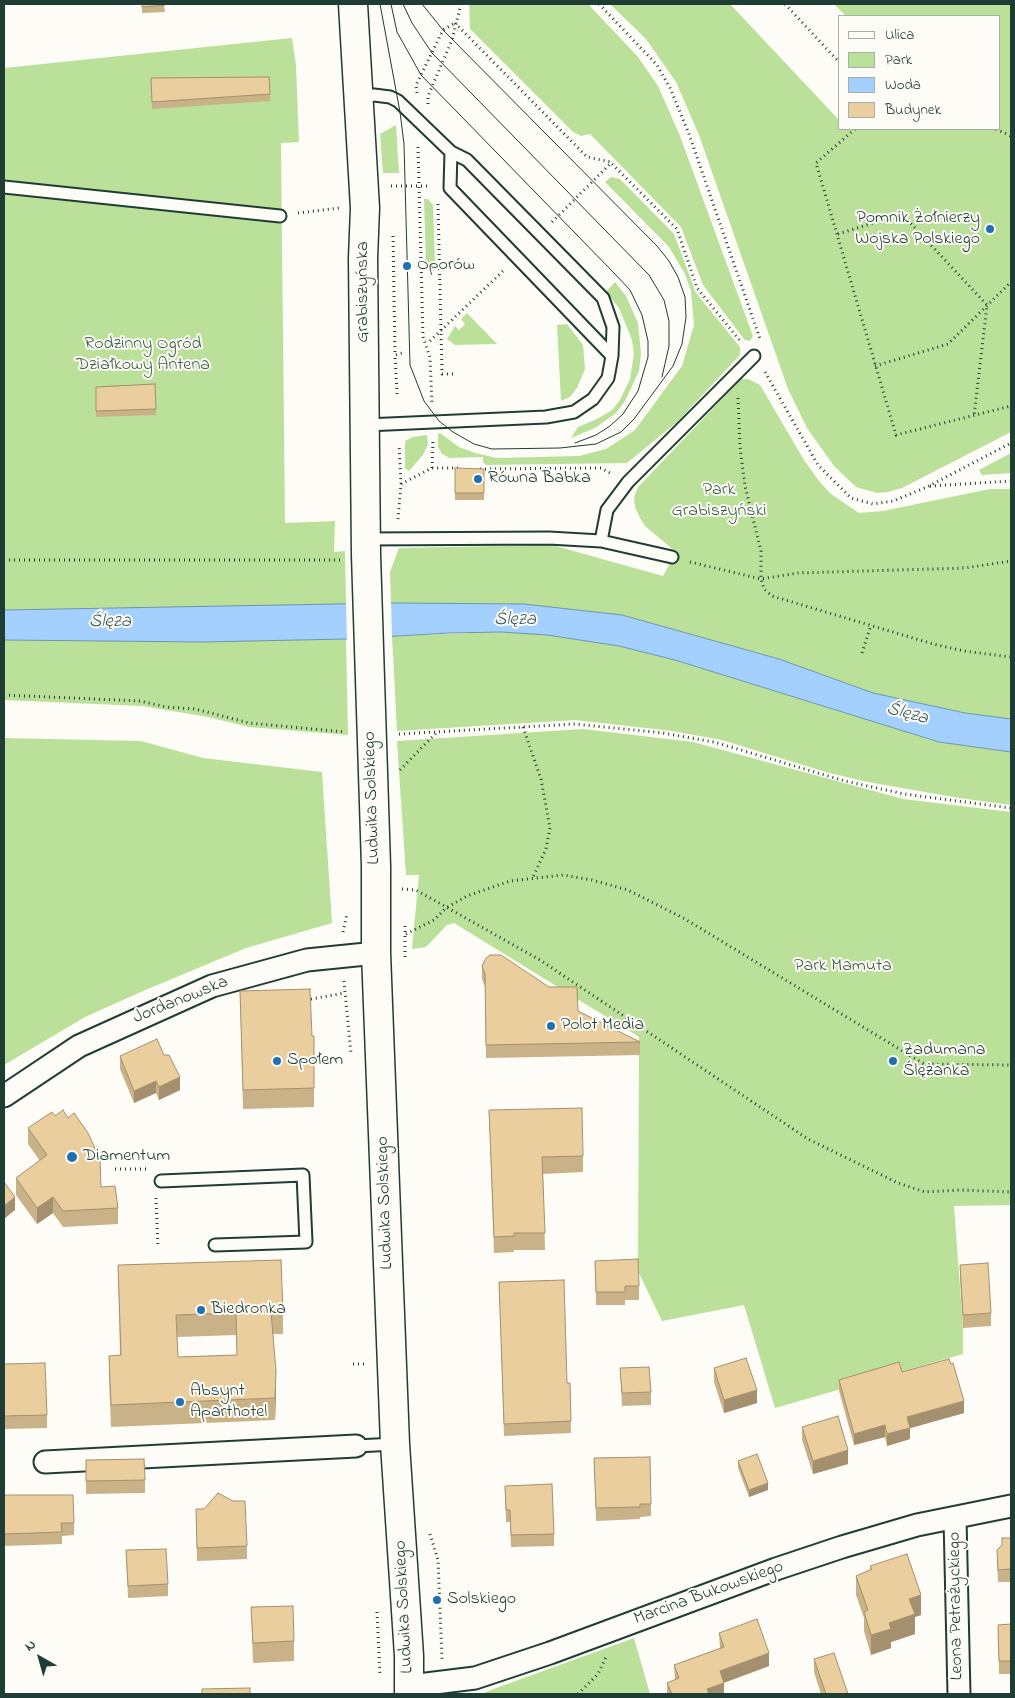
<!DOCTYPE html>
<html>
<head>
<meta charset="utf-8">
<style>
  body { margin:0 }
  #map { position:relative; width:1015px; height:1698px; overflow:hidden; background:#fdfcf7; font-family:"Indie Flower",sans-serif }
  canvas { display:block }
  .frame { position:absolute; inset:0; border:5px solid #1f3d34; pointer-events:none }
  .legend { position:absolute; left:838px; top:15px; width:162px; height:115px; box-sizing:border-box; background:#fdfcf7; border:1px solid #a4b0a9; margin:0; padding:6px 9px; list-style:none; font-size:15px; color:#1f3d34 }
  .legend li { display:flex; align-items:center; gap:10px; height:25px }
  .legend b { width:25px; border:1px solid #a4b0a9 }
  .north { position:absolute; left:15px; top:1633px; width:50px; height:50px; -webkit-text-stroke:4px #fdfcf7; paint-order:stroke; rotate:322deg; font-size:14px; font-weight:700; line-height:20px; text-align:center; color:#1f3d34 }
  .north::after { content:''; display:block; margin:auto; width:18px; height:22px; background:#1f3d34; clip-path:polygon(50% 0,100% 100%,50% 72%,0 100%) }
</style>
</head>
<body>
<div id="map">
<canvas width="1015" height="1698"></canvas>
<div class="frame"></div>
<ul class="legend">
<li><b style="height:6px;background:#fdfcf7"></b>Ulica</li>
<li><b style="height:14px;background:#bbe09a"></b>Park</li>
<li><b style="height:14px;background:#a3d0fe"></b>Woda</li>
<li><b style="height:14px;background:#eace9e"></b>Budynek</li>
</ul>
<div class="north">N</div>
</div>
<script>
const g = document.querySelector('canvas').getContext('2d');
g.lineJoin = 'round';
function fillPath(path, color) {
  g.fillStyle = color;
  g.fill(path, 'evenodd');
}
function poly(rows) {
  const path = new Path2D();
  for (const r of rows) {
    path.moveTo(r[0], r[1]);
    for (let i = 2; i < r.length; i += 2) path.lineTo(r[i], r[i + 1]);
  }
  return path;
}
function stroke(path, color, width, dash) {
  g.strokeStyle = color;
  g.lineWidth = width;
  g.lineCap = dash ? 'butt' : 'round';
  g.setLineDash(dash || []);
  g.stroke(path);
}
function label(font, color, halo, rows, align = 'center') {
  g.font = font + ' "Indie Flower",sans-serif';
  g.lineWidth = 4;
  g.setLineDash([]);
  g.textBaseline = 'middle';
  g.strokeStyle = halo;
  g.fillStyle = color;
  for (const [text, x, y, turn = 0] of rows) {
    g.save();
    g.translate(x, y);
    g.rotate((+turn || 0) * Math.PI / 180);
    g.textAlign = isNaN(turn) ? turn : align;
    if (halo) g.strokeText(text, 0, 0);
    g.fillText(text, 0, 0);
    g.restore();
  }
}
const green = poly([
  [469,4,588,4,638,57,658,86,680,136,753,336,750,341,745,340,741,335,703,285,681,227,590,134,581,136,573,132,470,29],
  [610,4,730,4,839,120,839,129,999,129,999,16,846,16,834,4,1011,4,1011,432,902,488,888,492,877,493,856,487,834,466,807,428,788,389,699,135,676,82,646,39],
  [292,38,296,65,299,142,281,143,285,523,335,521,334,552,345,551,346,605,4,610,4,68],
  [396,125,399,173,383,173,380,134],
  [611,177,620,179,674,234,696,293,740,347,740,355,677,422,627,463,486,465,483,462,483,457,450,458,442,454,438,447,438,434,440,433,459,447,475,453,497,458,579,456,606,449,635,430,682,366,694,325,691,291,685,274,669,247,605,182],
  [424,199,428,199,433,205,435,265,426,264],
  [615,282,626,296,638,323,641,354,639,371,625,401,616,413,595,428,571,438,578,427,597,419,612,410,620,400,630,379,634,354,632,340,619,308,606,292],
  [467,313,497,344,455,345,447,339,455,326,459,330,465,324,461,319],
  [567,324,583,345,585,369,577,388,570,397,561,401,557,325],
  [741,379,748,379,760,385,804,460,819,481,831,494,859,513,883,511,990,489,1011,489,1011,719,965,713,873,693,779,659,622,615,524,604,391,603,390,572,399,548,552,545,663,576,676,552,645,526,640,518,635,507,634,497,638,487],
  [427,435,428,444,423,455,409,471,405,468,405,441,413,437],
  [1011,453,1011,473,982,475,979,470],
  [501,632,547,635,619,646,675,660,939,742,1011,752,1011,805,959,798,868,782,829,773,722,740,672,731,575,720,397,731,392,636],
  [346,639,348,735,249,727,208,717,142,706,4,700,4,640,202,642],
  [583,729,693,742,903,799,1011,812,1011,1205,954,1206,963,1328,963,1354,775,1408,744,1305,662,1321,638,1271,639,1037,454,923,447,925,426,947,412,949,419,875,406,875,397,741],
  [4,738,141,741,203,758,322,772,332,923,246,948,143,991,85,1017,4,1065],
  [634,1638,650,1694,482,1694,488,1691]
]);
const water = poly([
  [391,603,524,604,622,615,779,659,873,693,965,713,1011,719,1011,752,939,742,675,660,619,646,547,635,501,632,449,633,346,639,202,642,4,640,4,610,391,603]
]);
const pier = poly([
  [391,600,392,639,347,641,346,602]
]);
const path = poly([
  [599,4,657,65,670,88,689,134,760,339],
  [785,4,839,62],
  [455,23,587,157,611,162],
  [417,93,416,85,443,30,455,23],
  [428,104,428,96,452,40,461,4],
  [855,129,816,163,896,435,1011,406],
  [996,129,1011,136],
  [418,147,423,337,430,358,432,405],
  [391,186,431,186],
  [438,204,442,374,455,374],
  [298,213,339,208],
  [552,222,611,163,677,229,697,288,741,342],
  [838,234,902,214,987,305,974,416],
  [393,236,395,355],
  [430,341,504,270],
  [875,366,948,344,1011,282],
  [765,372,818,465,851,498,873,504,893,501,927,487,1011,443],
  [397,394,395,355,402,353],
  [738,398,740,447,745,486,761,551,761,579,764,589,772,596,933,644,964,651,1011,657],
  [432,468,433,441],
  [480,469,601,468,610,473],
  [401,484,432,468,459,468],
  [930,486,1011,481],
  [398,519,401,484,399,445],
  [4,560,341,560],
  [690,562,761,579,798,573,965,568,1011,561],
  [862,653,871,625],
  [4,695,140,701,166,707,195,709,249,723,345,732],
  [523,727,541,779,550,828,546,849,533,877],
  [399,734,575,724,663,733,714,742,845,781,904,794,1011,808],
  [400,770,436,733],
  [402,889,416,890,540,960,808,1139,898,1183,925,1192,960,1190,1011,1192],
  [405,926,405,957],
  [343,932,347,914],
  [406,934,434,920,446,908,467,896,510,881,563,875,592,880,628,890,685,919,924,1064,1011,1065],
  [344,981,351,1054],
  [306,1000,345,993],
  [115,1169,147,1169],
  [156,1198,158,1248],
  [353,1364,366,1364],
  [430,1534,438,1560,442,1659],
  [377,1612,380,1676],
  [578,1694,598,1674,606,1657]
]);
const lane = poly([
  [359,96,374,95,390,97,398,101,451,152,467,160,603,298,613,327,612,356,608,378,593,399,574,412,546,417,366,425],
  [451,152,450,188,612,356],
  [4,187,280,216],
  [366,539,549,538,601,541,672,557],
  [601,541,607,510,628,482,754,356],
  [161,1181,303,1175,306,1242,215,1245],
  [356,1446,395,1444]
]);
const street = poly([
  [4,1096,79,1046,212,986,307,960,376,953],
  [45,1462,356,1446],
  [955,1518,959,1694],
  [410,1686,475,1678,550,1653,776,1569,842,1547,917,1525,1011,1506]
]);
const secondary = poly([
  [353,4,365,208,363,258,366,555,376,866,376,953,395,1444,409,1656,409,1694]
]);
const tram = poly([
  [380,4,400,112,404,144,410,365,424,401,439,421,453,432,474,444,492,449,560,448,596,444,621,432,634,419,673,366,682,344,686,317,685,297,678,277,669,261,657,246,443,30,422,4],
  [391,4,397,32,421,75,614,273,630,290,642,315,648,341,648,357,638,391,623,414,610,426,596,435,575,443],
  [403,4,412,23,432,53,649,275,664,300,669,321,669,346,662,377]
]);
const wall = poly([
  [142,4,164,4,165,12,142,13],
  [151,78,270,94,270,101,152,109],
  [155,384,156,415,96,417,96,387],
  [455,468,484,469,484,500,455,500],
  [482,966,640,1042,640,1055,486,1058,485,987,482,979],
  [240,991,312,1036,314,1036,314,1107,243,1109],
  [164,1055,180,1090,159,1100,156,1093,134,1103,120,1069,120,1056],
  [489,1110,583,1156,583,1172,543,1174,545,1250,514,1250,514,1252,494,1253],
  [28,1128,101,1187,118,1208,118,1224,63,1227,53,1213,37,1224,16,1195,16,1178,40,1161,28,1144],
  [595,1261,639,1286,639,1300,625,1300,625,1305,596,1305],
  [118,1265,283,1312,283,1334,273,1334,276,1393,275,1420,111,1427,109,1378,109,1356,120,1355],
  [236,1335,237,1355,178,1357,177,1337],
  [960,1265,991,1313,991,1326,963,1328,960,1278],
  [499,1282,567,1383,570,1383,571,1433,504,1436],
  [4,1364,47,1415,47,1428,4,1429],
  [620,1368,651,1392,651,1405,622,1406],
  [714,1368,757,1403,724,1413,714,1382],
  [902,1372,964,1413,910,1428,910,1439,887,1446,885,1437,854,1445,839,1391,839,1380],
  [802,1427,848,1464,813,1474,802,1440],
  [594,1458,651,1504,651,1516,640,1517,640,1519,596,1521],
  [86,1460,145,1480,145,1493,86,1494],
  [738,1461,768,1490,749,1497,738,1468],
  [505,1486,554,1534,554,1546,511,1547,510,1522,506,1522],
  [4,1495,74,1523,74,1535,62,1536,62,1544,4,1546],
  [196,1509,247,1546,247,1559,197,1561],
  [1011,1538,1011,1589,1011,1582,998,1582,997,1563,997,1550],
  [126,1550,168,1584,168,1596,128,1598],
  [870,1566,921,1615,915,1617,915,1634,891,1642,891,1648,871,1655,864,1631,864,1618,856,1595,856,1576,870,1570],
  [251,1607,294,1641,294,1661,253,1663],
  [1011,1624,1011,1674,999,1674,998,1625],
  [719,1633,769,1666,724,1683,724,1694,667,1694,667,1683,675,1680,674,1665,720,1648],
  [814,1659,848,1694,821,1694,814,1672]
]);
const shadedWall = poly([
  [180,1077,180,1090,159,1100,159,1087],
  [156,1081,156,1093,134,1103,134,1091],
  [15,1197,15,1210,4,1219,4,1206],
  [53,1197,53,1213,37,1224,37,1208],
  [276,1371,276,1393,275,1420,275,1398],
  [757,1390,757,1403,724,1413,724,1400],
  [964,1401,964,1413,907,1429,907,1417],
  [885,1425,885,1437,854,1445,854,1434],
  [910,1428,910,1439,887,1446,887,1434],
  [848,1450,848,1464,813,1474,813,1461],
  [768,1483,768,1490,749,1497,749,1490],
  [921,1595,921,1615,915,1617,915,1634,891,1642,891,1648,871,1655,871,1635,889,1623,909,1599],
  [769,1653,769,1666,720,1684,720,1671],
  [724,1683,724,1694,707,1694,707,1689]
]);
const building = poly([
  [142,4,164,4,165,5,142,7,142,4],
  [269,77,270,94,152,102,151,78,269,77],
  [155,384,156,409,96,411,96,387,155,384],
  [455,468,484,469,484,493,455,493,455,468],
  [490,955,501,955,549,987,577,987,578,1011,640,1042,486,1045,485,974,482,966,486,958,490,955],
  [310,989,312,1036,314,1036,314,1088,243,1090,240,991,310,989],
  [157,1039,164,1055,169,1055,180,1077,159,1087,156,1081,134,1091,120,1056,157,1039],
  [582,1108,583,1156,542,1157,545,1233,514,1233,514,1236,494,1237,489,1110,582,1108],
  [63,1110,68,1118,74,1113,88,1133,100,1159,101,1187,115,1186,118,1208,63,1211,53,1197,37,1208,16,1178,47,1155,28,1128,52,1112,55,1116,63,1110],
  [4,1182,15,1197,4,1206,4,1182],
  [638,1259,639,1286,625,1286,625,1292,596,1292,595,1261,638,1259],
  [281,1260,283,1312,271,1312,276,1371,275,1398,111,1405,109,1356,121,1355,118,1265,281,1260],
  [236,1313,237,1355,178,1357,176,1315,236,1313],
  [988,1263,991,1313,963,1315,960,1265,988,1263],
  [564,1280,567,1383,570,1383,571,1421,504,1424,499,1282,564,1280],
  [746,1358,757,1390,724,1400,714,1368,746,1358],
  [949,1359,951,1364,953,1363,964,1401,907,1417,910,1428,887,1434,885,1425,854,1434,839,1380,899,1362,902,1372,949,1359],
  [45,1363,47,1415,4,1416,4,1364,45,1363],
  [649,1367,651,1392,622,1393,620,1368,649,1367],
  [838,1416,848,1450,813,1461,802,1427,838,1416],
  [757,1454,768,1483,749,1490,738,1461,757,1454],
  [650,1457,651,1504,640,1504,640,1507,596,1508,594,1458,650,1457],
  [144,1459,145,1480,86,1481,86,1460,144,1459],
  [552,1484,554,1534,511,1535,510,1510,506,1510,505,1486,552,1484],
  [218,1493,233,1501,245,1501,247,1546,197,1548,196,1509,204,1509,218,1493],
  [4,1495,73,1495,74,1523,61,1523,62,1532,4,1534,4,1495],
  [1002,1538,1011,1538,1011,1576,1011,1569,998,1570,997,1550,1002,1545,1002,1538],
  [166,1549,168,1584,128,1586,126,1550,166,1549],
  [907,1554,921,1595,909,1599,915,1614,889,1623,891,1629,871,1635,864,1612,868,1610,856,1576,872,1569,870,1566,907,1554],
  [293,1606,294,1641,253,1643,251,1607,293,1606],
  [757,1619,769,1653,720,1671,724,1683,707,1689,709,1694,672,1694,667,1683,679,1678,674,1665,724,1647,719,1633,757,1619],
  [1011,1624,1011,1661,999,1661,998,1625,1011,1624],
  [834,1653,848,1694,826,1694,814,1659,834,1653],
  [250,1688,250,1694,202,1694,202,1689,250,1688]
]);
const markers = [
  [990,229,5,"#1f6fb2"],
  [407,266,5,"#1f6fb2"],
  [478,479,5,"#1f6fb2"],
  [551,1026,5,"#1f6fb2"],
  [277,1061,5,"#1f6fb2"],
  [893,1061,5,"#1f6fb2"],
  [72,1157,6,"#1f6fb2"],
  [201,1310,5,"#1f6fb2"],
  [180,1402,5,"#1f6fb2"],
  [437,1600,5,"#1f6fb2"]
];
const poiNames = [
  ["Pomnik Żołnierzy",980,219,"right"],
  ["Wojska Polskiego",980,240,"right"],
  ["Oporów",417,266],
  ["Równa Babka",488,479],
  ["Polot Media",561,1026],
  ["Zadumana",903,1051],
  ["Ślężanka",903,1072],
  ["Społem",287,1061],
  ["Diamentum",83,1157],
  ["Biedronka",211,1310],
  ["Absynt",190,1392],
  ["Aparthotel",190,1413],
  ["Solskiego",447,1600]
];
const streetNames = [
  ["Grabiszyńska",364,292,-90],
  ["Ludwika Solskiego",373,798,-92],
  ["Jordanowska",181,1001,-22],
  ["Ludwika Solskiego",386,1203,-92],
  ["Marcina Bukowskiego",709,1594,-20],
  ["Leona Petrażyckiego",957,1606,-91],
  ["Ludwika Solskiego",405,1607,-93]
];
const parkNames = [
  ["Rodzinny Ogród",143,345],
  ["Działkowy Antena",143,366],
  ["Park",719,491],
  ["Grabiszyński",719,512],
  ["Park Mamuta",843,967]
];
const waterNames = [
  ["Ślęza",515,621],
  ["Ślęza",110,623],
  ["Ślęza",907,715,15]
];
fillPath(green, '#bbe09a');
fillPath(water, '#a3d0fe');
stroke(water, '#6e95ad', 1);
fillPath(pier, '#fdfcf7');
stroke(lane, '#1f3d34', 15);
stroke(street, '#1f3d34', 25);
stroke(secondary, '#1f3d34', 31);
stroke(path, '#1f3d34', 3, [1, 4]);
stroke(lane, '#fdfcf7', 11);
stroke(street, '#fdfcf7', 21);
stroke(secondary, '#fdfcf7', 28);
stroke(tram, '#1f3d34', 1);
fillPath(wall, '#c9b188');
fillPath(shadedWall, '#a4906f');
fillPath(building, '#eace9e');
stroke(building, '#a4906f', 1);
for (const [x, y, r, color] of markers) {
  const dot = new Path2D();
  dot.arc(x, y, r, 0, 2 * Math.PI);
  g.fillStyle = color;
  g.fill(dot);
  stroke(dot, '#fdfcf7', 2);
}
label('18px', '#1f3d34', '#fdfcf7', poiNames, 'left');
label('18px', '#1f3d34', '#fdfcf7', streetNames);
label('18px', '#3e5e48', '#fdfcf7', parkNames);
label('italic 19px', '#395a5c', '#fdfcf7', waterNames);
</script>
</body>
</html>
